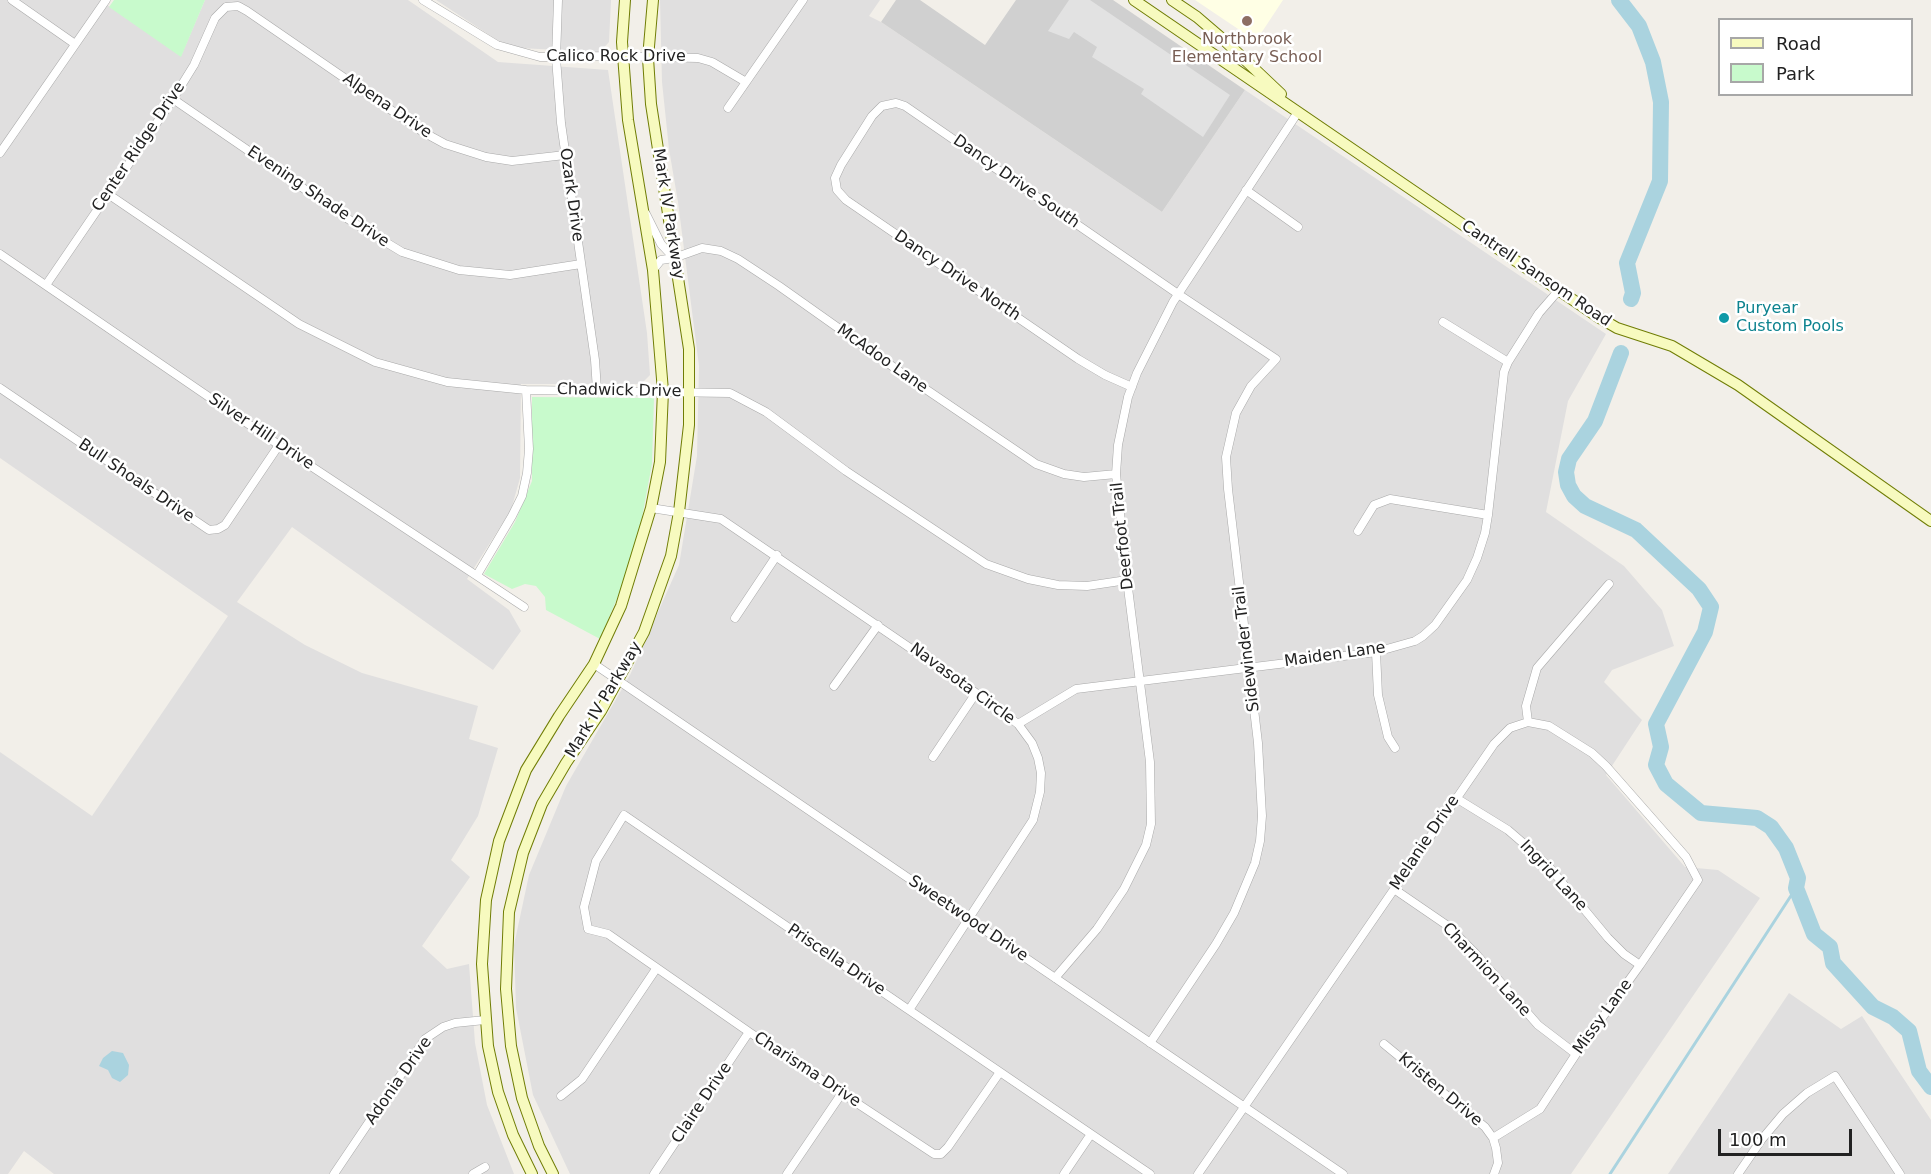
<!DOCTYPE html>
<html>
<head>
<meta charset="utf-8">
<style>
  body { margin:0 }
  #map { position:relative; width:1931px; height:1174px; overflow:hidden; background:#f2efe9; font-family:"DejaVu Sans",sans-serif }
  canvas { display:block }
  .legend { position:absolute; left:1718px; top:18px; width:195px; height:78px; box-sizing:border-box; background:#fff; border:2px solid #a7a7a7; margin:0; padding:8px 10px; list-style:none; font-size:18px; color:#222 }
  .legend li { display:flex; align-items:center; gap:12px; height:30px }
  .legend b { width:30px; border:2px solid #a7a7a7 }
  .scale { position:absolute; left:1718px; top:1129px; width:134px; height:27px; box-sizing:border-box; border:3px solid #222; border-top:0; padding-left:8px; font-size:18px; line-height:21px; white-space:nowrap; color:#222; -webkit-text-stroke:4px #fff; paint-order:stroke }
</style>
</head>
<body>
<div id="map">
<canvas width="1931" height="1174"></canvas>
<ul class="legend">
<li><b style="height:8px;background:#f7fabf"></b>Road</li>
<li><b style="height:16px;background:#c8facc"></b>Park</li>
</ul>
<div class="scale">100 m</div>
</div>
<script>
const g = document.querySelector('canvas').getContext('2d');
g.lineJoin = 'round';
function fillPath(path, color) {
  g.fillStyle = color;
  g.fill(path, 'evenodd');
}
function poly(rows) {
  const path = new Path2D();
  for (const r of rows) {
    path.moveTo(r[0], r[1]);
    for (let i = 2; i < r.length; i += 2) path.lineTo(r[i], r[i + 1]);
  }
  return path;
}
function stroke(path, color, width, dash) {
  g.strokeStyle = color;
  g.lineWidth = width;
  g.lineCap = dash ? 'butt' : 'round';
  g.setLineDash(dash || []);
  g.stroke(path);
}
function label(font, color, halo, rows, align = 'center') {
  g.font = font + ' "DejaVu Sans",sans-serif';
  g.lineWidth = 5;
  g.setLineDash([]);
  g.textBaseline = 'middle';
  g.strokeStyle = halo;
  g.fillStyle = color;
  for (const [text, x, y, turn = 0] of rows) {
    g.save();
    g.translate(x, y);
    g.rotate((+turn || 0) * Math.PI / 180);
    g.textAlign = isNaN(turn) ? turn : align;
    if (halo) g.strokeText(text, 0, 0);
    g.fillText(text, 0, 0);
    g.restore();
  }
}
const residential = poly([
  [0,0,100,0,181,56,205,0,408,0,498,62,608,70,647,333,650,375,641,384,521,384,520,478,511,510,467,579,509,610,521,631,493,670,292,527,237,602,305,645,362,673,478,706,469,739,498,748,478,816,451,860,470,877,422,946,447,969,469,964,475,1043,487,1105,514,1174,54,1174,24,1151,8,1174,0,1174,0,752,92,816,228,616,0,458],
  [436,0,611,0,609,42,600,52,519,48,497,40],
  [660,0,880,0,869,16,881,22,1162,212,1245,90,1606,334,1568,401,1546,512,1624,566,1662,610,1674,646,1612,670,1604,682,1642,720,1606,775,1685,867,1718,870,1760,898,1571,1174,570,1174,533,1095,516,1008,514,945,529,875,566,786,630,675,679,565,697,456,699,366,678,202,669,149,662,82],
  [1789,993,1841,1029,1862,1016,1931,1120,1931,1174,1668,1174]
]);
const education = poly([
  [1195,0,1283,0,1256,41]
]);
const religious = poly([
  [896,0,920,0,985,45,1016,0,1113,0,1245,90,1162,212,881,22]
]);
const park = poly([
  [114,0,205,0,181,57,109,7],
  [532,397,654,398,652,464,641,523,621,589,600,639,546,610,545,597,536,586,525,584,512,589,484,574,515,522,532,481]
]);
const parking = poly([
  [1069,0,1090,0,1230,95,1203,137,1141,94,1144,89,1092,57,1097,47,1074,32,1069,39,1048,31]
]);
const water = poly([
  [112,1051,123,1053,129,1065,128,1075,120,1082,112,1078,108,1070,99,1066,103,1058]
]);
const stream = poly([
  [1610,1174,1796,888]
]);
const river = poly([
  [1619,0,1639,26,1653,62,1661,102,1660,181,1627,263,1633,293,1631,299],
  [1621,353,1595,421,1569,459,1566,472,1568,485,1574,496,1585,506,1636,530,1699,589,1711,607,1705,632,1656,724,1661,747,1656,765,1666,784,1701,813,1757,818,1771,827,1786,848,1798,878,1796,888,1814,934,1830,947,1833,963,1873,1007,1893,1017,1909,1031,1919,1071,1931,1087]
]);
const street = poly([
  [12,0,75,44],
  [423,0,497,45,540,57,613,56,698,58,712,62,746,82],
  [558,0,556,58,561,123,595,360,597,390],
  [173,99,354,223,402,252,459,270,510,275,581,264],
  [728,108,803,0],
  [0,153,106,0],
  [1246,190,1298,227],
  [108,194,299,324,375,362,447,382,526,390,730,393,766,412,846,471,986,564,1028,579,1058,585,1087,586,1127,580],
  [646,214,661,244,674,258],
  [0,254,279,445,524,607],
  [653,270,661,260,674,258,702,248,721,251,738,259,779,286,899,371,1036,464,1064,474,1084,477,1116,474],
  [46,285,173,99,194,65,215,18,226,7,238,6,247,11,423,132,445,144,486,157,512,161,565,155],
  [1443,322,1508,362],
  [1132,387,1105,375,1078,359,846,200,837,190,835,178,841,165,872,116,882,106,896,103,905,106,1178,294,1276,359,1251,386,1236,413,1226,457,1228,489,1258,743,1262,816,1260,841,1255,863,1234,913,1216,944,1150,1043],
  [0,388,209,530,218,529,225,525,279,445],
  [651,508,721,519,976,693,1018,724,1032,743,1038,758,1041,773,1040,792,1033,820,909,1010],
  [1358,531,1374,505,1390,499,1488,515],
  [477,575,512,516,522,496,527,473,529,449,526,390],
  [735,618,777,555],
  [1376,652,1378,695,1388,737,1395,748],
  [594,664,1343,1174],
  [834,686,878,625],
  [1528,722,1526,706,1537,668,1609,584],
  [1018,724,1076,689,1376,652,1415,641,1423,636,1435,625,1467,580,1477,558,1485,533,1488,515,1504,372,1508,362,1539,313,1559,290],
  [933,757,976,693],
  [1456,798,1508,830,1530,849,1550,868,1608,938,1624,954,1640,965],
  [1394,889,1448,926,1475,953,1538,1025,1576,1054],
  [1055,978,1097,929,1124,889,1146,845,1151,824,1150,762,1127,580,1116,474,1118,445,1128,397,1137,373,1173,302,1298,112],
  [1384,1044,1485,1127,1493,1138,1496,1148,1498,1163,1494,1174],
  [1000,1072,948,1147,941,1154,934,1154,749,1032,608,934,588,929,584,907,596,861,624,815,906,1008,909,1010,1091,1134,1150,1174],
  [561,1096,582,1079,656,969],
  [334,1174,425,1039,443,1027,455,1023,485,1020],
  [473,1174,485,1167],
  [654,1174,749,1032],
  [787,1174,842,1093],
  [1064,1174,1091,1134],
  [1198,1174,1494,744,1510,728,1528,722,1549,726,1592,753,1606,766,1686,857,1698,880,1640,965,1576,1054,1540,1109,1493,1138],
  [1738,1174,1762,1139,1783,1114,1807,1093,1835,1076,1900,1174]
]);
const secondary = poly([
  [1134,0,1598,317,1617,328,1672,346,1738,385,1931,521],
  [1172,0,1197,17,1225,41,1281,94],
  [532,1174,513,1135,498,1092,488,1046,482,964,486,900,499,841,526,770,559,716,594,664,621,606,651,508,660,462,663,391,653,270,628,120,622,42,625,0],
  [553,1174,539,1146,522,1098,511,1046,506,989,509,912,523,853,542,804,566,763,601,711,644,632,671,556,679,512,689,425,689,349,651,104,648,58,653,0]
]);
const markers = [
  [1247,21,6,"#8d6e63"],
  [1724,318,6,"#0f9aa8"]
];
const educationNames = [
  ["Northbrook",1247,40],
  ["Elementary School",1247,58]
];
const streetNames = [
  ["Calico Rock Drive",616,57],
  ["Alpena Drive",387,106,34],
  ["Center Ridge Drive",139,147,-56],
  ["Dancy Drive South",1016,182,35],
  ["Ozark Drive",571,195,82],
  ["Evening Shade Drive",318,197,34],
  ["Mark IV Parkway",668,214,81],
  ["Cantrell Sansom Road",1536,274,34],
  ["Dancy Drive North",957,276,34],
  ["McAdoo Lane",882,359,35],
  ["Chadwick Drive",619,391,1],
  ["Silver Hill Drive",261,432,34],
  ["Bull Shoals Drive",136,481,34],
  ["Deerfoot Trail",1123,536,-96],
  ["Sidewinder Trail",1247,649,-97],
  ["Maiden Lane",1335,655,-8],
  ["Navasota Circle",962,684,36],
  ["Mark IV Parkway",604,700,-59],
  ["Melanie Drive",1425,843,-56],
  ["Ingrid Lane",1553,876,47],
  ["Sweetwood Drive",968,919,34],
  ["Priscella Drive",836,960,34],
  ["Charmion Lane",1486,970,47],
  ["Missy Lane",1603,1017,-54],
  ["Charisma Drive",807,1070,33],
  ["Adonia Drive",399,1081,-55],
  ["Kristen Drive",1440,1090,40],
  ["Claire Drive",702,1103,-56]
];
const cultureNames = [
  ["Puryear",1736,309],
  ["Custom Pools",1736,327]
];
fillPath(residential, '#e0dfdf');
fillPath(education, '#ffffe5');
fillPath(religious, '#d0d0d0');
fillPath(park, '#c8facc');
fillPath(parking, '#e2e2e2');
fillPath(water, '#aad3df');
stroke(stream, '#aad3df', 3);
stroke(river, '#aad3df', 16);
stroke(street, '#a9a9a9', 9);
stroke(secondary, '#707d05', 12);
stroke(street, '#fff', 8);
stroke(secondary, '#f7fabf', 10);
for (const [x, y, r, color] of markers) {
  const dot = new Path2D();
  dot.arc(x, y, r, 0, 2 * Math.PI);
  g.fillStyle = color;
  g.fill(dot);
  stroke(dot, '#fff', 2);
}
label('16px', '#785e54', '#fff', educationNames);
label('16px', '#222', '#fff', streetNames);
label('16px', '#0d838f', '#fff', cultureNames, 'left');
</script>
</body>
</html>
